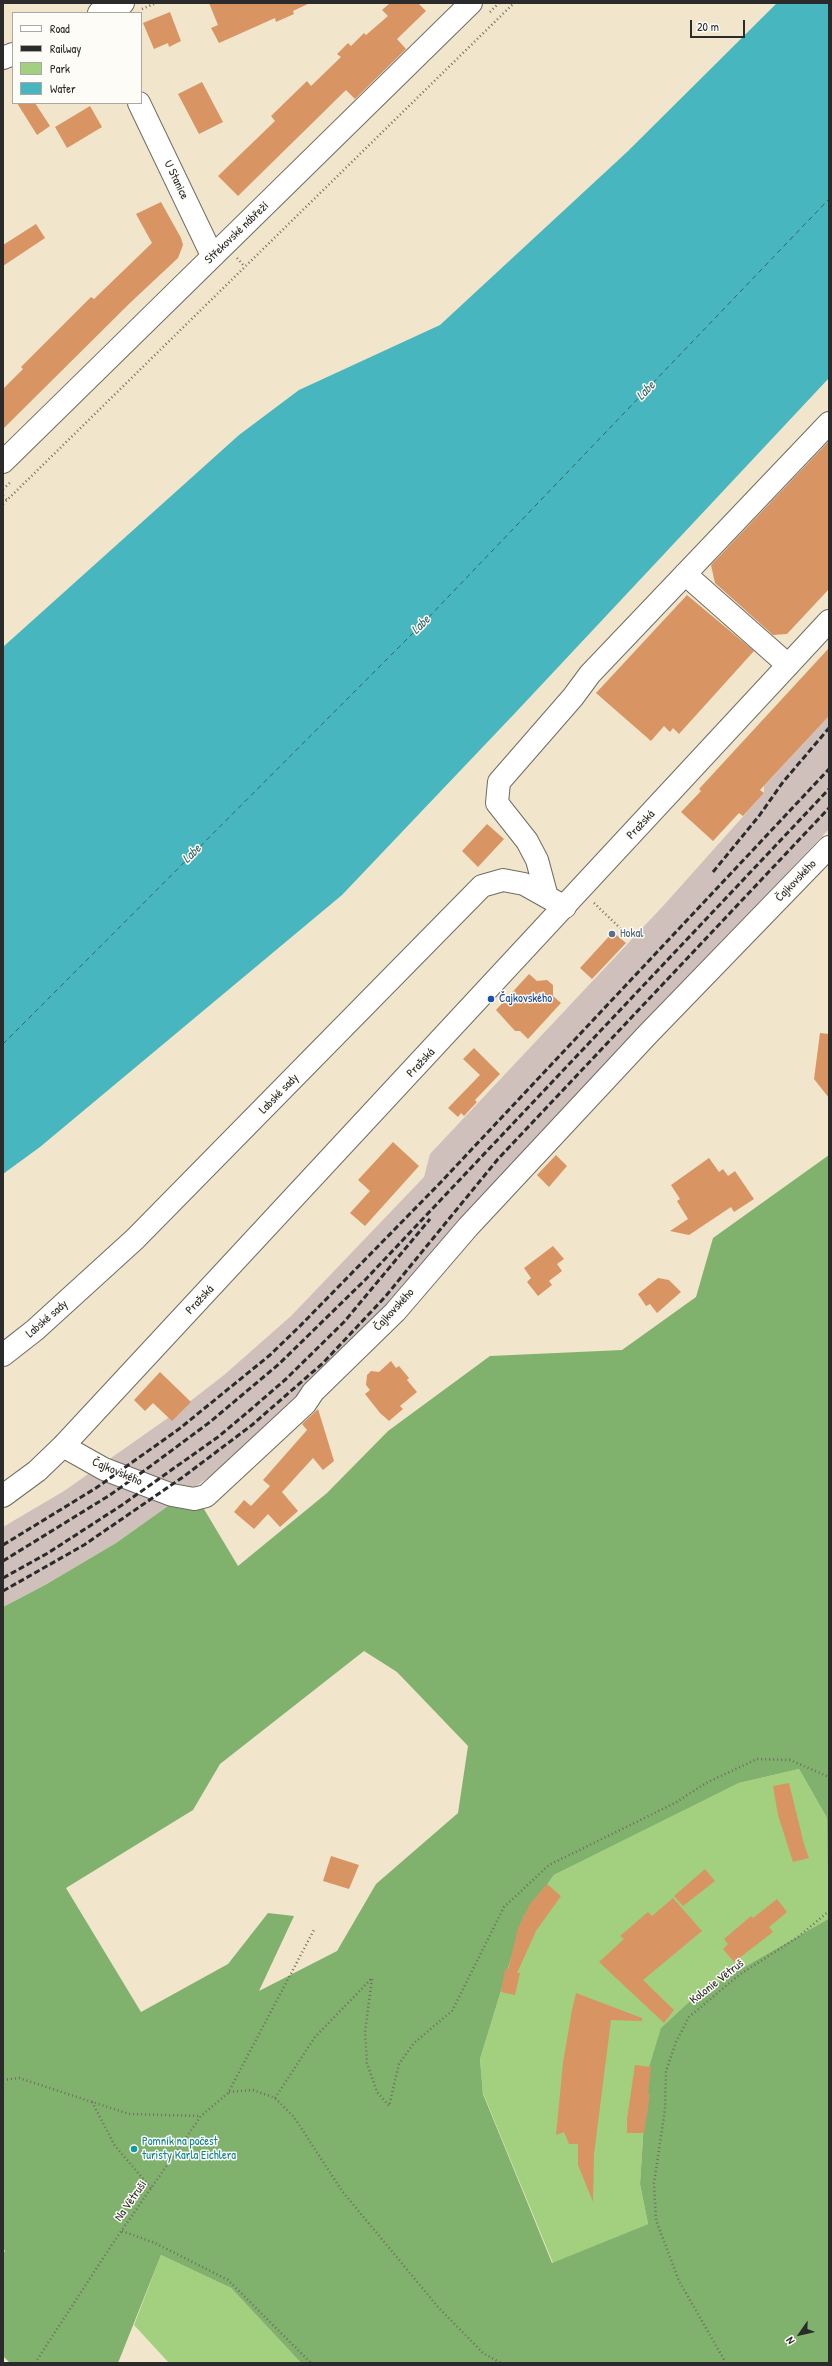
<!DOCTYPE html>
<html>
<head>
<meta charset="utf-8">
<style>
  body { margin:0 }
  #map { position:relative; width:832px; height:2366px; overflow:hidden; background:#f1e6cc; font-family:"Patrick Hand",sans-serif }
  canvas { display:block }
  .frame { position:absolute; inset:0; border:4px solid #2b2b2b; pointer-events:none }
  .legend { position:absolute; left:12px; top:12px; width:130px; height:92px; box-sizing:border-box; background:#fdfcf7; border:1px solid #a9a8a5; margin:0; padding:5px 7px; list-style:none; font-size:12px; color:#2b2b2b }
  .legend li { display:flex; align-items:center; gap:8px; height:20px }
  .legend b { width:20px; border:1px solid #a9a8a5 }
  .north { position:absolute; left:780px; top:2314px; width:40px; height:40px; -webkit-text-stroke:3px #fdfcf7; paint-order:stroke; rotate:236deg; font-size:11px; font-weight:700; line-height:16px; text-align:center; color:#2b2b2b }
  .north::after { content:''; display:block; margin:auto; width:14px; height:18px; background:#2b2b2b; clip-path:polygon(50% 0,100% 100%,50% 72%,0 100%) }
  .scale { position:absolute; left:690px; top:20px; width:55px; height:18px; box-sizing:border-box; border:2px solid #2b2b2b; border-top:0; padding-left:5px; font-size:12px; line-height:14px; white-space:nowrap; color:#2b2b2b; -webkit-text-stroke:3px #fdfcf7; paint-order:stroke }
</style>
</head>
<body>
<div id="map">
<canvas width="832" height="2366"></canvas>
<div class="frame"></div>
<ul class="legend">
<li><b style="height:5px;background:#fff"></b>Road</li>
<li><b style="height:5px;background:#2b2b2b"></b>Railway</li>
<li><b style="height:11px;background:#a2d07e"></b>Park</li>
<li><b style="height:11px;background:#47b6be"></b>Water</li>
</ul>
<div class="north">N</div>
<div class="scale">20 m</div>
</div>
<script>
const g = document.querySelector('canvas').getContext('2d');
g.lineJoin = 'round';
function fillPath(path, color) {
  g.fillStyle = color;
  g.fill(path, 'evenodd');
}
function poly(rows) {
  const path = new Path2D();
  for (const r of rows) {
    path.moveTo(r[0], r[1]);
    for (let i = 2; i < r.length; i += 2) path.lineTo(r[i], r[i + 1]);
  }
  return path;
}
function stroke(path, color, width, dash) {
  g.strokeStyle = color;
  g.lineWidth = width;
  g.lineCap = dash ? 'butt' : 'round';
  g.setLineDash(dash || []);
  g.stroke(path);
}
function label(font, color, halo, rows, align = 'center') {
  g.font = font + ' "Patrick Hand",sans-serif';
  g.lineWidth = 3;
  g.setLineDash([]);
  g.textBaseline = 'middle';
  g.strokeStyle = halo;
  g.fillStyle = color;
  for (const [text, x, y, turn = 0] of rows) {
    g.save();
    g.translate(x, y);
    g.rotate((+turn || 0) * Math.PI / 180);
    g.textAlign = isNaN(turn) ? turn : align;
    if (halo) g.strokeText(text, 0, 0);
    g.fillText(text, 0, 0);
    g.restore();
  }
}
const industrial = poly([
  [829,716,829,829,708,957,391,1306,216,1472,116,1543,45,1585,3,1607,3,1527,64,1491,175,1413,224,1375,291,1316,424,1177,430,1154,664,905,764,793,764,786]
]);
const green = poly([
  [799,1769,827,1818,828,1919,699,1993,647,2074,640,2184,648,2224,553,2263,483,2093,480,2059,524,1916,554,1875,739,1783],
  [161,2255,231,2288,301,2363,169,2363,134,2325]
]);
const forest = poly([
  [829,1155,829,2363,301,2363,231,2288,161,2255,118,2363,10,2363,3,2356,3,2253,5,2251,3,2248,3,1607,45,1585,116,1543,192,1489,238,1566,327,1493,388,1431,490,1356,622,1350,696,1297,713,1238],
  [364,1651,397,1672,468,1746,458,1813,376,1884,337,1951,259,1991,294,1916,268,1913,228,1964,141,2012,66,1888,193,1810,220,1764],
  [799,1769,827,1818,828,1919,699,1993,661,2028,647,2074,640,2184,648,2224,552,2263,483,2094,480,2059,524,1916,554,1875,739,1783]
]);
const water = poly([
  [777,3,829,3,829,378,517,711,342,895,40,1147,3,1174,3,647,239,435,299,390,440,325,627,152]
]);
const ferry = poly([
  [3,1044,426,620,829,199]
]);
const building = poly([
  [209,3,310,3,293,11,294,14,276,22,275,18,219,43,211,28,218,25],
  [390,3,418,3,426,11,397,39,406,49,355,99,346,90,238,196,218,176,275,121,271,116,307,81,311,86,341,57,337,54,348,43,351,46,364,33,366,35,388,16,382,10],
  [170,12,181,41,169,47,168,43,154,49,143,23],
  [202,82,223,122,199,134,178,94],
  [17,103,35,103,50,126,37,135],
  [90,106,102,127,67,148,55,127],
  [161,202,181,238,183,245,178,258,131,302,3,429,3,389,23,369,21,367,91,297,94,299,152,243,136,214],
  [36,224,45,238,3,266,3,245],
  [829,441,829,589,787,634,773,635,715,583,711,565],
  [687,595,754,651,679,734,673,728,670,732,664,726,651,741,596,693],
  [829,648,829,716,760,790,764,793,743,816,739,813,713,841,681,812,701,791,699,789],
  [487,824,504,839,478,867,462,851],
  [613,932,626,943,592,979,580,968],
  [529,974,537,981,547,980,553,985,553,996,561,1003,528,1039,520,1031,515,1031,496,1010],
  [820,1033,829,1034,829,1098,814,1079],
  [474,1048,500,1074,475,1100,477,1102,464,1116,461,1113,458,1117,448,1108,480,1075,463,1059],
  [393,1142,419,1166,365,1226,350,1213,370,1191,358,1180],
  [556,1155,567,1166,549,1187,537,1175],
  [709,1158,719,1172,723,1169,728,1176,735,1171,754,1199,734,1212,731,1207,689,1235,670,1231,688,1219,677,1201,680,1199,671,1185],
  [553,1246,564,1259,557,1264,562,1271,549,1281,552,1285,538,1296,527,1282,531,1278,524,1268],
  [658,1278,669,1280,681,1292,657,1313,650,1304,646,1306,638,1294],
  [391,1361,396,1368,399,1366,409,1378,407,1380,417,1392,400,1406,403,1409,389,1421,380,1413,365,1394,370,1390,366,1385,367,1375,371,1371,379,1372],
  [160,1372,191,1402,172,1421,153,1403,145,1411,134,1400],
  [318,1409,334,1461,323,1470,313,1458,282,1492,298,1511,280,1527,268,1514,254,1529,234,1512,244,1500,251,1506,270,1486,263,1480,307,1430,302,1424],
  [789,1783,804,1844,809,1858,793,1862,778,1815,773,1786],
  [331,1856,359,1865,349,1889,323,1881],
  [705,1869,715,1881,683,1906,674,1896],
  [547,1884,561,1896,536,1931,517,1973,520,1973,515,1995,501,1992,505,1969,508,1970,518,1928,530,1904],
  [673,1898,702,1931,643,1980,674,2010,664,2023,599,1962,624,1939,620,1936,648,1912,652,1916],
  [777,1899,787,1912,769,1927,773,1932,734,1962,723,1949,728,1944,724,1939,751,1916,753,1918],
  [576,1993,642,2018,642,2021,611,2020,594,2154,593,2202,578,2165,578,2144,569,2144,564,2132,556,2135,563,2063,572,2010],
  [635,2065,651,2067,648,2094,650,2094,648,2108,644,2133,627,2133,627,2119]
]);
const path = poly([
  [142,9,156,3],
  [490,12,499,3],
  [237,258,245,267],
  [3,489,12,481],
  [3,496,7,500],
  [3,504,514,3],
  [594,903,621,929],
  [3,2080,19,2078,129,2114,200,2116],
  [229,2092,253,2090,275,2098,294,2117,342,2191,438,2307,483,2353,501,2363],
  [275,2098,315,2037,372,1978,365,2032,367,2063,377,2092,389,2106,399,2064,414,2043,452,2011,504,1907,549,1865,675,1803,706,1783,757,1759,790,1760,829,1777],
  [92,2102,115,2146,151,2188],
  [122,2231,155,2243,228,2280,311,2363],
  [35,2363,111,2246,201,2116,228,2093,315,1928],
  [726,2363,679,2281,656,2220,654,2183,665,2109,666,2071,676,2042,689,2017,739,1975,798,1937,829,1911]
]);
const minor = poly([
  [139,103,209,249,214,255],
  [3,462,471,3],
  [685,574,788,665],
  [547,897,537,860,527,841,497,803,499,782,573,697,590,674,829,423],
  [3,1355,35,1330,135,1239,482,886,503,880,524,884,565,907],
  [63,1446,104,1469,172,1495,194,1499,206,1496,305,1404,313,1392,395,1312,468,1227,648,1034,829,847]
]);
const major = poly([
  [99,13,123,3],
  [3,58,13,54],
  [3,1496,37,1471,63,1446,829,621]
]);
const rail = poly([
  [713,872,759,816,783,782,829,728],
  [3,1545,96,1488,179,1429,270,1355,299,1327,441,1182,829,769],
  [3,1561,110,1495,152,1465,210,1422,279,1364,366,1279,829,789],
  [3,1578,48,1553,122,1505,218,1437,249,1411,286,1379,344,1322,430,1219],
  [3,1591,84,1545,183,1477,252,1425,323,1363,385,1297,498,1159,829,808]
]);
const markers = [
  [612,934,4,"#5c6f8a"],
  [491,999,4,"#1a4fb4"],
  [134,2149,4,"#0f9aa8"]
];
const streetNames = [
  ["U Stanice",176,180,64],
  ["Střekovské nábřeží",237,233,-44],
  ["Pražská",641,825,-47],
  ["Čajkovského",796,881,-46],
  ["Pražská",421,1063,-47],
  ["Labské sady",279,1094,-46],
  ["Pražská",200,1300,-47],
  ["Čajkovského",394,1310,-47],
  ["Labské sady",47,1319,-41],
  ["Čajkovského",117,1472,23],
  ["Kolonie Větruš",717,1982,-38],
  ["Na Větruši",131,2201,-55]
];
const serviceNames = [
  ["Hokal",620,934]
];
const transitNames = [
  ["Čajkovského",499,999]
];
const cultureNames = [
  ["Pomník na počest",142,2142],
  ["turisty Karla Eichlera",142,2156]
];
const waterNames = [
  ["Labe",646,391,-46],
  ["Labe",421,625,-45],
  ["Labe",192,854,-45]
];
fillPath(industrial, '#d0c0bb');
fillPath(green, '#a2d07e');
fillPath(forest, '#81b26d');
fillPath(water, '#47b6be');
stroke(ferry, '#366366', 1, [5, 4]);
fillPath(building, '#d99463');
stroke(minor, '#706c63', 24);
stroke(major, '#706c63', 24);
stroke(path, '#706c63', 2.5, [1, 3]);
stroke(minor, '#fff', 22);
stroke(major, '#fff', 22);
stroke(rail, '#2b2b2b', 3, [6, 3]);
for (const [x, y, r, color] of markers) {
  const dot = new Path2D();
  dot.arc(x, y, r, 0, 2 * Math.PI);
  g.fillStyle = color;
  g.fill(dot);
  stroke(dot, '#fdfcf7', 1.5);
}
label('12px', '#2b2b2b', '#fdfcf7', streetNames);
label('12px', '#4e5e75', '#fdfcf7', serviceNames, 'left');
label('12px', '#164399', '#fdfcf7', transitNames, 'left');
label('12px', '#0d838f', '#fdfcf7', cultureNames, 'left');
label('italic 13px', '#366366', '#fdfcf7', waterNames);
</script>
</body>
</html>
